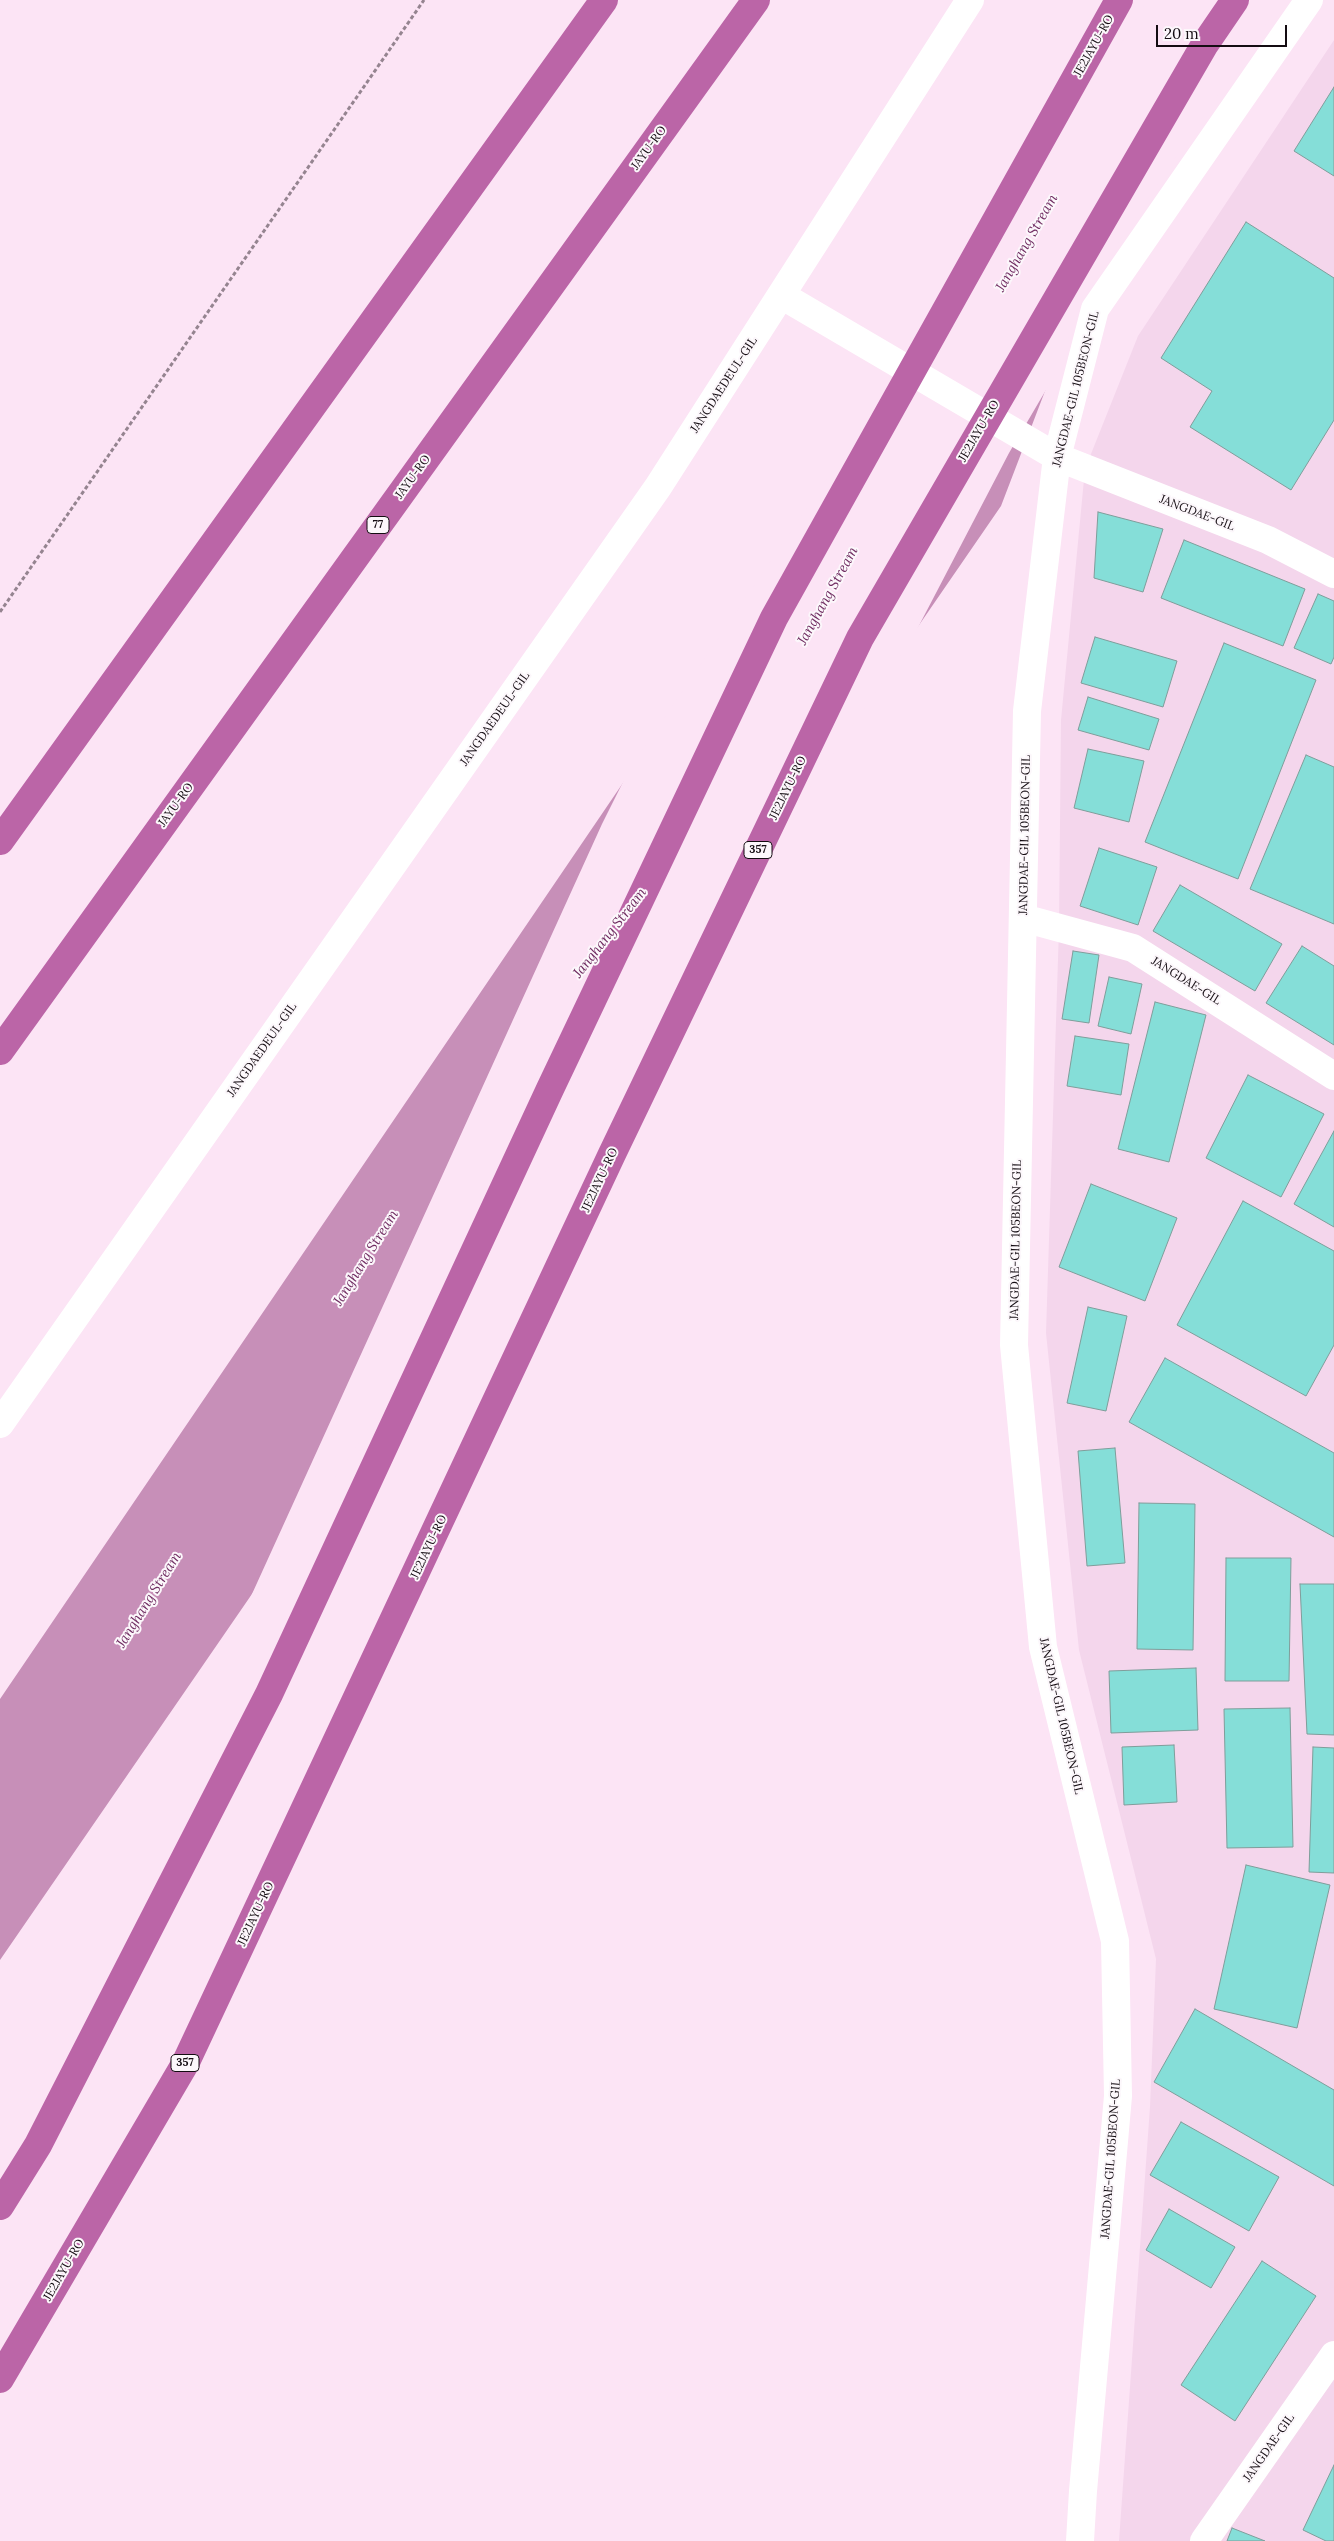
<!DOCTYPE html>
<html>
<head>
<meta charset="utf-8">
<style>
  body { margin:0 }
  #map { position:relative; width:1334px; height:2541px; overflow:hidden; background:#fce4f5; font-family:Lora,serif }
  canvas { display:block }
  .scale { position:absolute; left:1156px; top:25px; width:131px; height:22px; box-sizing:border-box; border:2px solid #140c12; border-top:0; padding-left:6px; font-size:15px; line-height:18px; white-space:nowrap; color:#140c12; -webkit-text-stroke:4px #fcf7fb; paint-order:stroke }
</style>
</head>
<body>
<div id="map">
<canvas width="1334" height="2541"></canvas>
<div class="scale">20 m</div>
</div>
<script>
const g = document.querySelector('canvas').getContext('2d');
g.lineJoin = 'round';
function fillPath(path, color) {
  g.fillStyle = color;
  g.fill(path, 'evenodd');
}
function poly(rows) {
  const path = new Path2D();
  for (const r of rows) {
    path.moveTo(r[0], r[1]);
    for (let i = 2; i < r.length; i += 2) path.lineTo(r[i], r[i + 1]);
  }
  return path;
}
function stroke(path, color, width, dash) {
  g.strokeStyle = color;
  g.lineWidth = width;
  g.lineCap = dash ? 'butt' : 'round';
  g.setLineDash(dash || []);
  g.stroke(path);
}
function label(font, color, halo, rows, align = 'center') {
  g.font = font + ' Lora,serif';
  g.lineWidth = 4;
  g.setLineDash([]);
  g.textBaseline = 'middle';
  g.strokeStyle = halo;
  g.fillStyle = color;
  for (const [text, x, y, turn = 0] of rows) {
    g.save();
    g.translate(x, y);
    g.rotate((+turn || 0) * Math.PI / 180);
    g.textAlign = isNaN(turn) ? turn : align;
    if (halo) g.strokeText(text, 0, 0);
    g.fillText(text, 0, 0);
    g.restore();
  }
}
const built = poly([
  [1334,40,1334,2541,1119,2541,1150,2107,1156,1959,1079,1650,1046,1333,1059,928,1061,720,1085,469,1138,336]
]);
const water = poly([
  [1118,239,1073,318,1001,506,0,1960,0,1699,882,402]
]);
const pier = poly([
  [1148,0,1282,0,1120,240,1076,319,1053,378,1009,453,912,639,247,1605,602,824,630,768,880,400,1039,176]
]);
const building = poly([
  [1334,87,1334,176,1294,151,1334,87],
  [1246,222,1334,278,1334,420,1291,490,1190,427,1212,391,1161,358,1246,222],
  [1098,512,1163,529,1143,592,1094,578,1098,512],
  [1184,540,1305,589,1283,646,1161,598,1184,540],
  [1318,594,1334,601,1334,657,1331,664,1294,648,1318,594],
  [1095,637,1177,661,1163,707,1081,683,1095,637],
  [1224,643,1316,680,1238,879,1145,842,1224,643],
  [1088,697,1159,719,1149,750,1078,730,1088,697],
  [1088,749,1144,761,1129,822,1074,808,1088,749],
  [1306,755,1334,767,1334,924,1250,889,1306,755],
  [1099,848,1157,867,1138,925,1080,906,1099,848],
  [1180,885,1282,944,1255,991,1153,931,1180,885],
  [1302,946,1334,966,1334,1045,1266,1003,1302,946],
  [1073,951,1099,955,1089,1023,1062,1019,1073,951],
  [1109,977,1142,984,1131,1034,1098,1026,1109,977],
  [1155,1002,1206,1015,1169,1162,1118,1149,1155,1002],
  [1075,1036,1129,1044,1121,1095,1067,1086,1075,1036],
  [1248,1075,1324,1114,1281,1197,1206,1158,1248,1075],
  [1334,1131,1334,1227,1294,1204,1334,1131],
  [1091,1184,1177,1218,1145,1301,1059,1267,1091,1184],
  [1243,1201,1334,1251,1334,1345,1306,1396,1177,1325,1243,1201],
  [1088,1307,1127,1316,1106,1411,1067,1403,1088,1307],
  [1165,1358,1334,1453,1334,1537,1129,1422,1165,1358],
  [1115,1448,1125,1563,1087,1566,1078,1451,1115,1448],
  [1139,1503,1195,1504,1193,1650,1137,1649,1139,1503],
  [1226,1558,1291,1558,1289,1681,1225,1681,1226,1558],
  [1300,1584,1334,1584,1334,1735,1307,1734,1300,1584],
  [1196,1668,1198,1730,1111,1733,1109,1671,1196,1668],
  [1290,1708,1293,1847,1227,1848,1224,1709,1290,1708],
  [1174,1745,1177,1802,1124,1805,1122,1747,1174,1745],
  [1313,1747,1334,1748,1334,1873,1309,1872,1313,1747],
  [1246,1865,1330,1885,1297,2028,1214,2009,1246,1865],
  [1195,2009,1334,2090,1334,2186,1154,2082,1195,2009],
  [1181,2122,1279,2177,1249,2231,1150,2175,1181,2122],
  [1169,2209,1235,2247,1211,2288,1146,2250,1169,2209],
  [1262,2261,1316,2296,1235,2421,1181,2385,1262,2261],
  [1334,2465,1334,2541,1326,2541,1303,2530,1334,2465],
  [1232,2528,1265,2541,1227,2541,1232,2528]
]);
const path = poly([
  [0,612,424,0]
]);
const street = poly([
  [781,295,1057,457,1268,540,1334,574],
  [1023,918,1133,948,1334,1076],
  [0,1424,658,487,970,0],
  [1080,2541,1083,2491,1118,2096,1115,1941,1043,1647,1014,1345,1027,711,1057,457,1095,309,1309,0],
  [1204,2541,1334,2355]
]);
const highway = poly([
  [0,841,604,0],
  [0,1051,756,0],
  [0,2206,38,2145,269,1694,550,1089,774,618,1119,0],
  [0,2379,185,2064,612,1154,860,638,1205,44,1235,0]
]);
const shields = [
  [378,525,22],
  [758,850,28],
  [185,2063,28]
];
const shieldNames = [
  ["77",378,525],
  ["357",758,850],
  ["357",185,2063]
];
const streetNames = [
  ["JE2JAYU-RO",1094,46,-61],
  ["JAYU-RO",649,148,-54],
  ["JANGDAEDEUL-GIL",724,385,-57],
  ["JANGDAE-GIL 105BEON-GIL",1076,389,-76],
  ["JE2JAYU-RO",979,431,-60],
  ["JAYU-RO",413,477,-54],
  ["JANGDAE-GIL",1197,513,21],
  ["JANGDAEDEUL-GIL",495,719,-55],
  ["JE2JAYU-RO",788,788,-64],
  ["JAYU-RO",176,805,-54],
  ["JANGDAE-GIL 105BEON-GIL",1025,835,-89],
  ["JANGDAE-GIL",1186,981,32],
  ["JANGDAEDEUL-GIL",262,1050,-55],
  ["JE2JAYU-RO",600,1180,-65],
  ["JANGDAE-GIL 105BEON-GIL",1016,1240,-89],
  ["JE2JAYU-RO",429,1547,-65],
  ["JANGDAE-GIL 105BEON-GIL",1061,1716,77],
  ["JE2JAYU-RO",256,1914,-65],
  ["JANGDAE-GIL 105BEON-GIL",1111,2159,-86],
  ["JE2JAYU-RO",64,2270,-60],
  ["JANGDAE-GIL",1269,2448,-55]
];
const waterNames = [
  ["Janghang Stream",1027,243,-60],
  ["Janghang Stream",828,596,-61],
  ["Janghang Stream",610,933,-52],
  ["Janghang Stream",366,1258,-58],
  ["Janghang Stream",149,1600,-58]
];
fillPath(built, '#f4d6ec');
fillPath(water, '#c78fb8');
fillPath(pier, '#fce4f5');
fillPath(building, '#85ded8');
stroke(building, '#7f9e9b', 1);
stroke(path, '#958490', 3, [4, 2.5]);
stroke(street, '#fff', 28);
stroke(highway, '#bb65a7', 28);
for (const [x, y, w] of shields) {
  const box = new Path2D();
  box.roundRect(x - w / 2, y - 8.5, w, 17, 4);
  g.fillStyle = '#fcf7fb';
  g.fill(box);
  stroke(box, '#140c12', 1);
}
label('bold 11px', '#140c12', null, shieldNames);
label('12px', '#140c12', '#fcf7fb', streetNames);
label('italic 14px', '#702d62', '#fcf7fb', waterNames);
</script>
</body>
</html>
